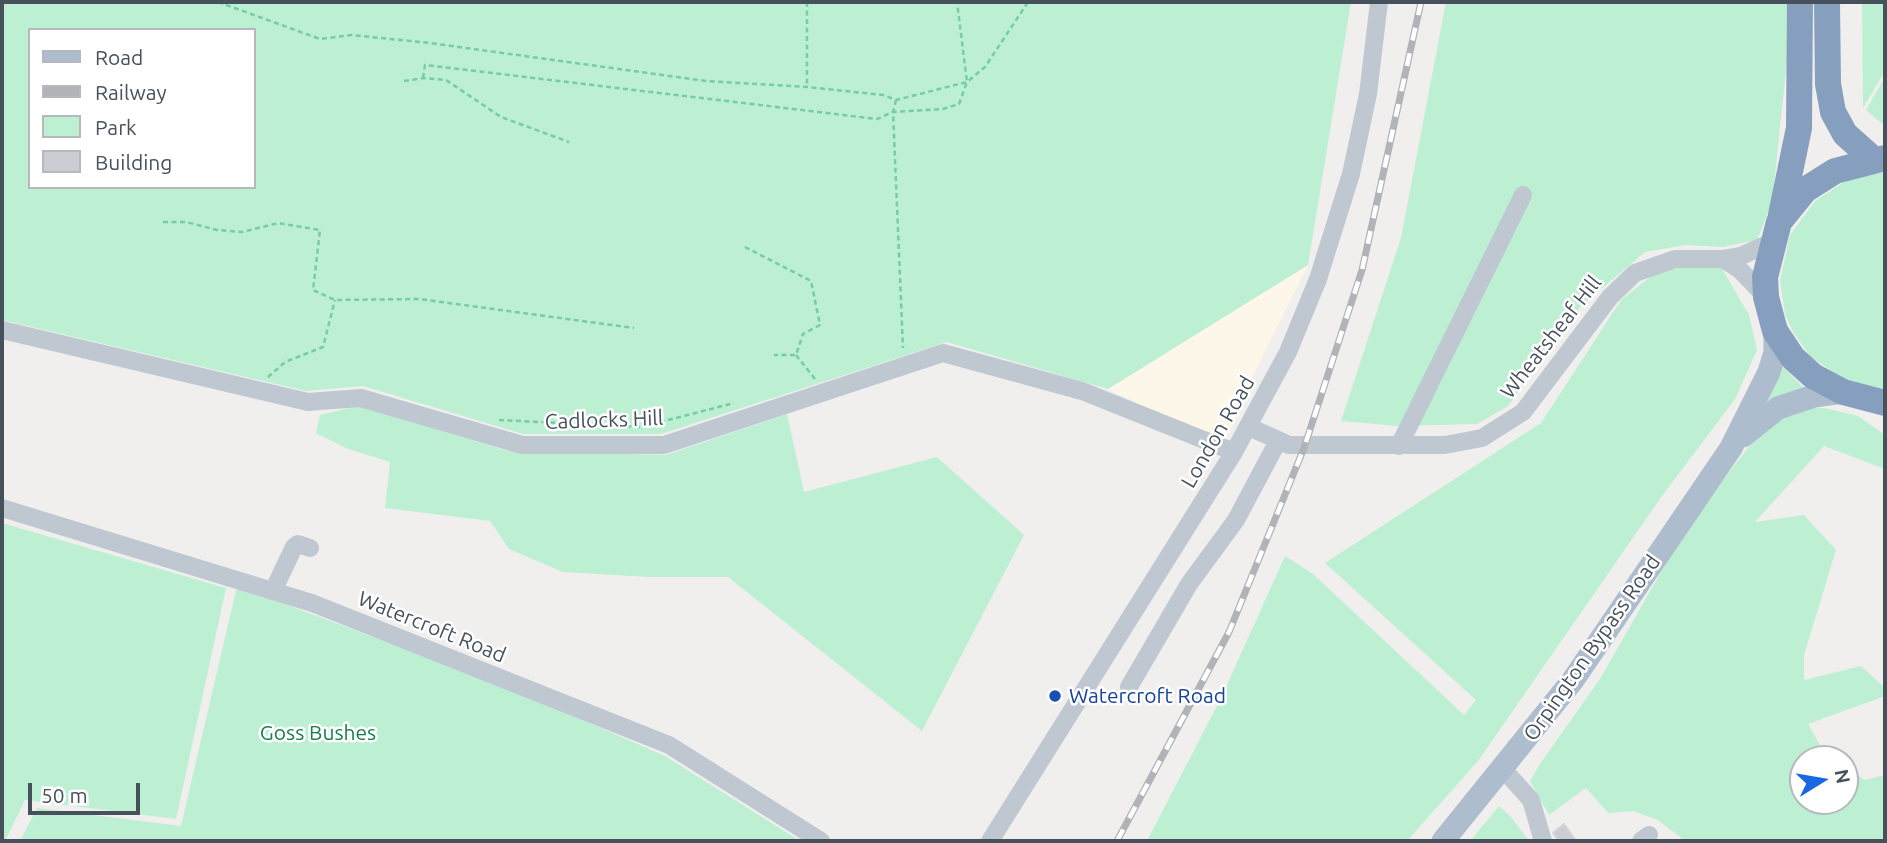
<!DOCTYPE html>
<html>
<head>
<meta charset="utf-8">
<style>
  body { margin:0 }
  #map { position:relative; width:1887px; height:843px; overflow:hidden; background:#f1efee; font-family:Ubuntu,sans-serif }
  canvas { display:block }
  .frame { position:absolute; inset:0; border:4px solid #47515c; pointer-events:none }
  .legend { position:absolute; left:28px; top:28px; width:228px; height:161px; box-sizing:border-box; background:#fff; border:2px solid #b5b9be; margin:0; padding:9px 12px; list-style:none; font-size:21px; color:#47515c }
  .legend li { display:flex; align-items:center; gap:14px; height:35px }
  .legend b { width:35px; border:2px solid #b5b9be }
  .north { position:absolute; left:1789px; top:745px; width:70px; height:70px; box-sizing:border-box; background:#fff; border:2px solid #b5b9be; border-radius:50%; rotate:79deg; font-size:19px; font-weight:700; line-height:28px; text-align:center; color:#47515c }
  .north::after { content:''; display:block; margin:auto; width:24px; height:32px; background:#1967e1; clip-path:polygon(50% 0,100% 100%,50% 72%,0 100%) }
  .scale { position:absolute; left:28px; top:783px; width:112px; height:32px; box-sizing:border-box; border:4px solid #47515c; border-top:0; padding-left:9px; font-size:21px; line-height:24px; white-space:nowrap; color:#47515c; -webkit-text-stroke:5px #fff; paint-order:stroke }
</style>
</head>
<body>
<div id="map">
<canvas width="1887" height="843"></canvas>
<div class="frame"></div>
<ul class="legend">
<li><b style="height:9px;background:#aebdce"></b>Road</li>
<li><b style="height:9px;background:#b1b3b9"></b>Railway</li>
<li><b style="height:19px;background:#bdefd2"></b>Park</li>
<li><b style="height:19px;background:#cbcdd3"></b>Building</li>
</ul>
<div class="north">N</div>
<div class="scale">50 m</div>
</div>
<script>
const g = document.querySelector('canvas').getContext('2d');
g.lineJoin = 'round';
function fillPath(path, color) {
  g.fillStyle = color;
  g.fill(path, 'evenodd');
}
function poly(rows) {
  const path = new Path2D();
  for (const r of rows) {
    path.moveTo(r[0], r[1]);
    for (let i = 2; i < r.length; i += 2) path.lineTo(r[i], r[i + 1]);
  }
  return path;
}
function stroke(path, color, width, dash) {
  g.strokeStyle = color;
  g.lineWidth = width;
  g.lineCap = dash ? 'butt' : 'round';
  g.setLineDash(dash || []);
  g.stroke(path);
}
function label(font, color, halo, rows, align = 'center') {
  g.font = font + ' Ubuntu,sans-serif';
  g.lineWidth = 5;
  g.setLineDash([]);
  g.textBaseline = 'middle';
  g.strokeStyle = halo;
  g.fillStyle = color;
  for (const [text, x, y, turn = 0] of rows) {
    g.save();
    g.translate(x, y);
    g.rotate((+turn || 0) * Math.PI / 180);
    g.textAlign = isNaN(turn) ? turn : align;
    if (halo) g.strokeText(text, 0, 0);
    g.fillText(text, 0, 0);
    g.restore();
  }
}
const commercial = poly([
  [1308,265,1248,386,1229,433,1208,437,1108,389]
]);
const green = poly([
  [2,2,1351,2,1308,265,1108,389,947,342,661,434,523,434,363,386,306,391,2,320],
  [30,30,254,30,254,187,30,187],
  [1446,2,1787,2,1788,52,1772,203,1757,240,1723,247,1685,245,1645,252,1580,307,1508,406,1477,424,1398,426,1341,421,1401,238],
  [1862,2,1885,2,1885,71,1863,108],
  [1885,77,1885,126,1866,110],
  [1885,172,1885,389,1845,380,1810,356,1793,332,1785,314,1780,280,1790,235,1815,201,1847,180],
  [1720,265,1749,315,1757,350,1735,399,1662,496,1478,761,1407,841,1147,841,1221,698,1285,556,1313,574,1464,715,1476,700,1325,563,1541,423,1621,300,1654,274,1684,266],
  [1781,365,1804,388,1765,403],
  [359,406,508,451,666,455,787,414,804,492,937,457,1024,535,922,731,728,577,649,577,563,572,509,549,490,521,385,508,390,462,348,449,316,433,320,415],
  [1800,407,1825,408,1858,416,1885,435,1885,469,1824,446,1755,522,1804,515,1836,550,1804,655,1804,680,1861,666,1885,688,1885,696,1808,724,1828,759,1803,759,1803,801,1845,801,1845,768,1865,780,1885,775,1885,841,1685,841,1658,820,1634,811,1608,813,1586,788,1549,815,1530,781,1542,761,1600,679,1673,551,1724,479,1767,423],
  [2,523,226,588,176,819,25,800,5,841,2,841],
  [237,586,511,689,665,756,800,841,20,841,37,808,181,826],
  [1499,806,1511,817,1529,841,1470,841]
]);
const building = poly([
  [1564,824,1576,841,1559,841,1553,833,1564,824]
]);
const path = poly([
  [218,2,320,39,351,35,430,43,706,81,807,87,883,95,896,100,967,82,985,67,1028,2],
  [807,2,807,87],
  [423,78,425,65,877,119,893,112,943,109,959,104,967,82,957,2],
  [404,81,423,78,446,80,501,117,569,142],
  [896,100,893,112,903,348],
  [163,222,186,222,217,230,242,232,278,223,320,230,313,290,335,300,419,299,634,328],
  [745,247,811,281,820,325,803,334,796,355,774,355],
  [796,355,815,379],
  [268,377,285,362,323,347,335,300],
  [499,420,641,427,734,403]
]);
const minor = poly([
  [1723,259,1740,270,1766,297],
  [2,330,308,402,361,398,522,445,664,445,943,353,1082,391,1234,452],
  [1249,427,1289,445,1445,445,1482,438,1523,412,1610,297,1635,273,1675,259,1723,259,1741,256,1772,242],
  [1399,446,1523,195],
  [2,508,312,603,669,745,821,841],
  [273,591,294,547,298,544,310,548],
  [1129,687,1189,584,1236,520,1278,441],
  [1504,770,1531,800,1543,841],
  [990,841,1234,452,1288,352,1318,279,1351,174,1368,94,1379,2],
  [1641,841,1649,835]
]);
const major = poly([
  [1743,436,1778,408,1814,396,1843,392],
  [1443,841,1573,680,1731,448,1769,372,1775,352,1775,331]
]);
const highway = poly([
  [1827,2,1828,84,1833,112,1845,134,1873,159],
  [1885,158,1835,171,1805,190,1779,222,1765,277,1766,297,1775,331,1793,358,1813,376,1843,392,1885,403],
  [1781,215,1799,128,1800,2]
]);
const rail = poly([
  [1117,841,1229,632,1304,448,1362,270,1421,2]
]);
const markers = [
  [1055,696,7,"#1a4fb4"]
];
const streetNames = [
  ["Wheatsheaf Hill",1551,337,-52],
  ["Cadlocks Hill",604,420,-2],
  ["London Road",1218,432,-60],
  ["Watercroft Road",432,627,22],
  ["Orpington Bypass Road",1592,648,-55]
];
const transitNames = [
  ["Watercroft Road",1069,696]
];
const parkNames = [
  ["Goss Bushes",318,733]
];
fillPath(commercial, '#fcf7e8');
fillPath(green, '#bdefd2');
fillPath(building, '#cbcdd3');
stroke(building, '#d2d4da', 2);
stroke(path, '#75cda5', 2.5, [5, 3.5]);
stroke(minor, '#bfc8d1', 18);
stroke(major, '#aebdce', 23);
stroke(highway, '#869fbe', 26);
stroke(rail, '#b1b3b9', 7);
stroke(rail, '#fff', 4.5, [13]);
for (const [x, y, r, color] of markers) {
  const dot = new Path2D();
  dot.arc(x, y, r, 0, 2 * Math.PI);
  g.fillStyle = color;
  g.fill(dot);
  stroke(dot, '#fff', 2.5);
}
label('21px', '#47515c', '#fff', streetNames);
label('21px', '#164399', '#fff', transitNames, 'left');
label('21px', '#177e4f', '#fff', parkNames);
</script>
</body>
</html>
